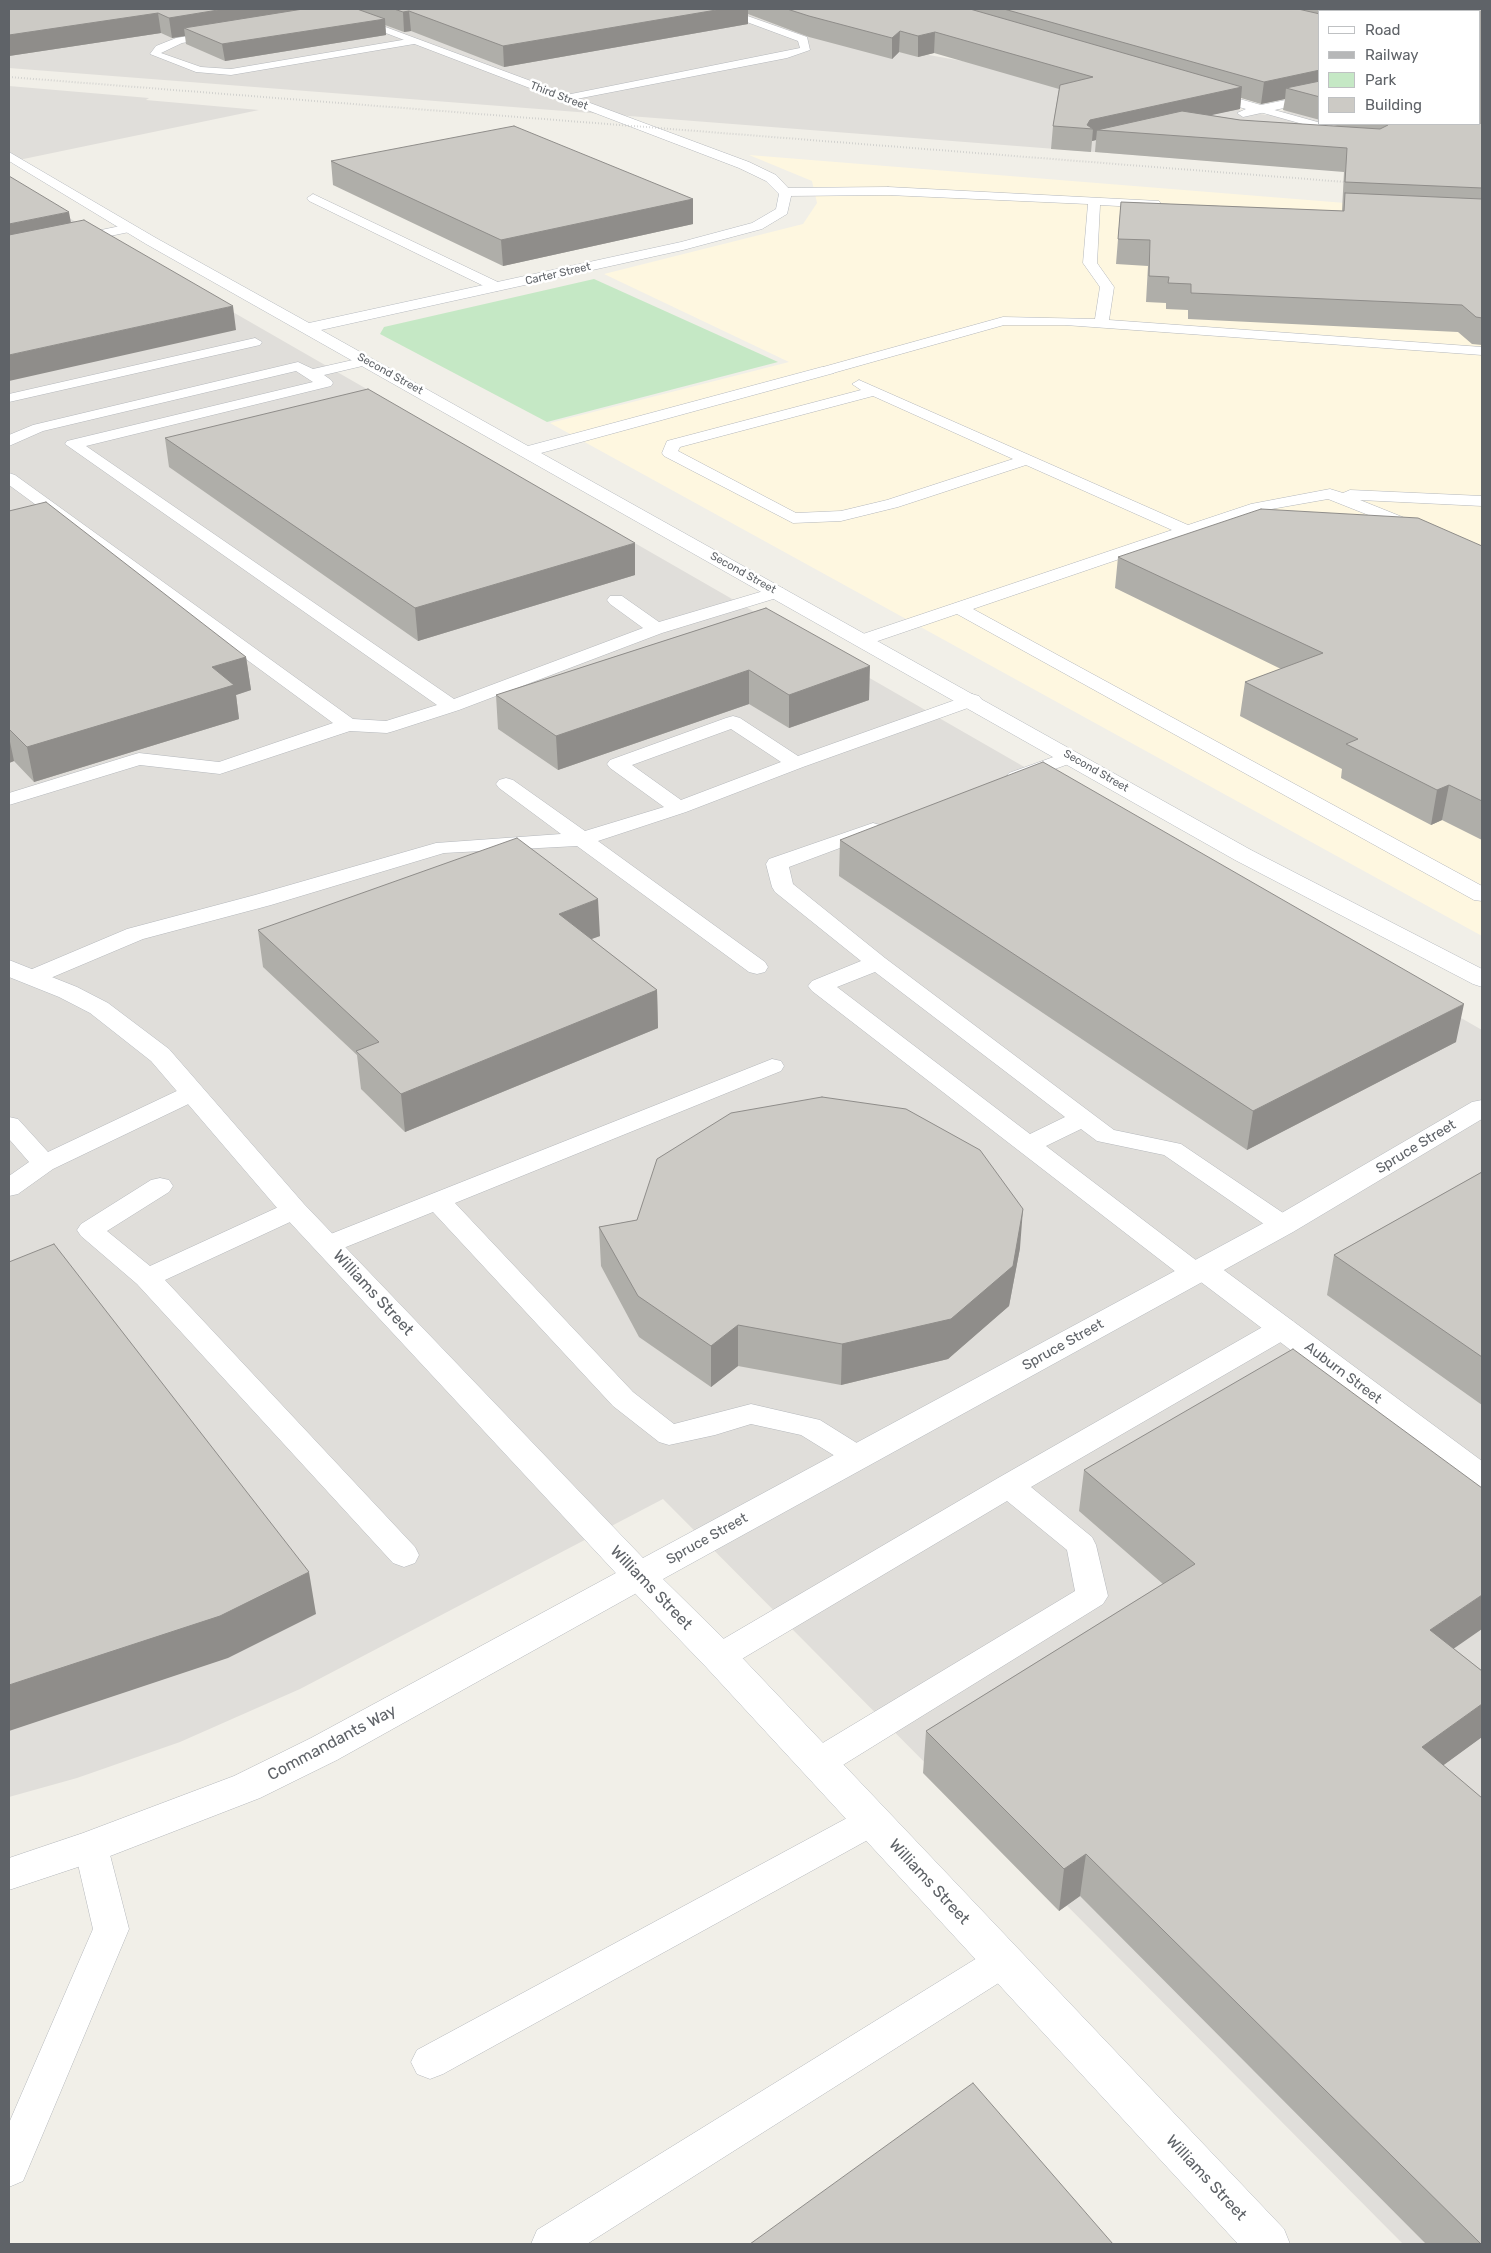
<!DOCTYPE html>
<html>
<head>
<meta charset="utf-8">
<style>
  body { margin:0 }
  #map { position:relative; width:1491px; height:2253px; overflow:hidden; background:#f1efe8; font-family:Rubik,sans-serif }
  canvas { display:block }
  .frame { position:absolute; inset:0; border:10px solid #5f6368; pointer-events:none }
  .legend { position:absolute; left:1318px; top:10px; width:162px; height:115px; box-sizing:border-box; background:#fff; border:1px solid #bfc1c3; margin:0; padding:6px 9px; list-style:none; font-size:15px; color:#5f6368 }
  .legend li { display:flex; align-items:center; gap:10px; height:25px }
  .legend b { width:25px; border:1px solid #bfc1c3 }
</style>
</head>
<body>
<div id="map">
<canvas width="1491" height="2253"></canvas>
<div class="frame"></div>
<ul class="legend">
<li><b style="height:6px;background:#fff"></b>Road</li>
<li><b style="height:6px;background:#b6b7b8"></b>Railway</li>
<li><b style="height:14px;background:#c5e8c5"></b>Park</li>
<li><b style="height:14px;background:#cccac5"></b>Building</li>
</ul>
</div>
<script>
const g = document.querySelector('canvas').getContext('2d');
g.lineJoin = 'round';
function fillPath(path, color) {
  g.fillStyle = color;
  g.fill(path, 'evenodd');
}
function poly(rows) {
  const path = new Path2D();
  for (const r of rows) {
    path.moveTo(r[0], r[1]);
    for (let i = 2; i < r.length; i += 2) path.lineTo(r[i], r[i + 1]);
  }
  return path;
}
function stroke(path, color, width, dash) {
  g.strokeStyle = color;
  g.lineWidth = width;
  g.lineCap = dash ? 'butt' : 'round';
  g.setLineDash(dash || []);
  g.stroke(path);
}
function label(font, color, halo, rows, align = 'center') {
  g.font = font + ' Rubik,sans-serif';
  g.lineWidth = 5;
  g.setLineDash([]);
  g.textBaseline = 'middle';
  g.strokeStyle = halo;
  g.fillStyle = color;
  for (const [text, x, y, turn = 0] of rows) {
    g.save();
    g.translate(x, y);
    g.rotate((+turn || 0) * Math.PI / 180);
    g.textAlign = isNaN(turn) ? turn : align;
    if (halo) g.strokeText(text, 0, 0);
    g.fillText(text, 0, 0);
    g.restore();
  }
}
const commercial = poly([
  [749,155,1482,214,1482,936,550,423,789,362,604,274,803,224,817,203,812,181]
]);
const industrial = poly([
  [9,9,921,9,867,44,1266,115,1320,103,1320,124,1480,124,1482,182,9,68],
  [9,86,149,98,146,100,259,110,9,162],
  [9,178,24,192,1482,1030,1482,2244,1403,2244,663,1499,300,1689,180,1742,77,1778,9,1797]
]);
const green = poly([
  [594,279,778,362,547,422,380,334,384,327]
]);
const lane = poly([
  [739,13,807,37,810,50,787,58,566,101,561,98,566,95,800,48,798,41,736,18,734,16,739,13],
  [218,31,223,34,222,36,182,43,161,53,201,67,231,69,414,38,419,41,414,44,231,75,196,72,150,54,156,46,176,38,218,31],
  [1260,106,1357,133,1359,135,1353,138,1256,111,1255,109,1260,106],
  [888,187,1159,201,1161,204,1159,207,1155,208,1100,205,1097,263,1114,287,1109,320,1482,347,1482,355,1065,325,1004,325,833,373,823,373,821,370,823,367,1003,317,1095,319,1100,287,1083,263,1088,204,888,195,785,196,779,192,785,188,888,187],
  [313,194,502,284,504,287,497,291,492,290,309,201,307,198,313,194],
  [130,224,136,228,134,231,9,257,9,249,130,224],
  [255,338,262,342,260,345,9,402,9,394,255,338],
  [366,357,373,361,371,364,324,375,331,380,333,383,331,386,86,446,454,699,643,628,610,604,607,600,610,596,622,596,659,622,777,587,783,588,786,592,783,596,662,633,459,710,394,731,387,733,350,731,220,774,140,765,9,805,9,793,132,755,139,753,219,762,333,723,9,485,9,473,15,475,353,719,386,721,437,705,65,444,67,441,313,382,296,371,43,431,9,446,9,435,33,425,298,362,313,369,366,357],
  [859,380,1188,525,1251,504,1330,489,1343,493,1350,490,1482,496,1482,506,1360,500,1482,549,1482,560,1328,499,1260,511,973,609,1482,886,1482,901,1474,900,957,614,869,644,863,645,857,644,854,640,857,636,1172,530,1026,465,898,507,841,521,793,523,664,456,662,453,667,441,861,390,852,384,859,380],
  [873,396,1013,459,887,500,841,511,796,513,678,451,680,447,873,396],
  [972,694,979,696,982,700,979,704,803,767,686,812,598,841,765,962,768,967,765,972,757,974,749,972,577,846,444,853,271,905,143,939,41,982,33,984,25,982,22,977,25,972,127,929,255,895,436,843,561,834,499,788,496,784,499,780,506,778,513,780,585,831,664,807,610,768,607,764,610,760,726,718,733,716,740,718,798,756,972,694],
  [731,729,781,762,681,800,632,765,731,729],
  [1070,751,1077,753,1080,757,1077,761,1016,783,1009,781,1006,777,1009,773,1070,751],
  [873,823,880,825,883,829,880,833,789,867,793,884,885,958,1114,1130,1181,1144,1292,1219,1296,1225,1292,1231,1283,1233,1274,1231,1164,1155,1097,1141,1081,1129,1046,1146,1205,1267,1209,1273,1205,1279,1195,1282,1185,1279,812,991,808,986,812,981,861,961,775,892,772,887,766,864,769,859,873,823],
  [875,972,1065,1117,1030,1134,837,987,875,972],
  [772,1059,781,1061,784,1066,781,1071,455,1203,633,1392,674,1424,751,1404,820,1420,868,1450,873,1457,868,1464,858,1468,848,1464,801,1435,751,1424,715,1435,669,1445,659,1442,613,1406,433,1212,336,1251,327,1254,318,1251,314,1245,318,1239,772,1059],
  [192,1086,201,1088,204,1093,201,1098,53,1169,18,1194,9,1196,9,1176,29,1162,9,1139,9,1117,18,1119,48,1152,183,1088,192,1086],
  [160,1178,169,1180,173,1186,169,1192,107,1231,150,1266,285,1204,294,1202,303,1204,307,1210,303,1216,165,1280,415,1547,419,1555,415,1563,404,1567,393,1563,137,1284,81,1236,77,1230,81,1224,151,1180,160,1178],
  [1283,1319,1293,1321,1297,1328,1293,1335,1031,1487,1092,1537,1096,1545,1108,1596,1103,1604,830,1773,818,1777,806,1773,801,1763,806,1753,1075,1591,1067,1550,1007,1501,730,1666,719,1670,708,1666,703,1657,708,1648,998,1478,1273,1321,1283,1319],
  [872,1807,884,1811,889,1821,884,1831,443,2074,430,2079,417,2074,411,2062,417,2050,860,1811,872,1807],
  [91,1832,103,1837,108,1847,129,1929,23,2181,9,2187,9,2123,93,1929,74,1847,79,1837,91,1832],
  [1003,1945,1016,1950,1021,1961,1016,1972,587,2244,531,2244,537,2230,990,1950,1003,1945]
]);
const street = poly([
  [323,9,337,9,749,162,776,175,792,192,790,195,780,195,766,181,739,168,323,9],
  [1204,89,1261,105,1320,93,1320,100,1243,117,1237,113,1246,109,1200,96,1198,93,1200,90,1204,89],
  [1203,1259,1213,1262,1482,1461,1482,1490,1470,1486,1193,1276,1188,1269,1193,1262,1203,1259],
  [639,1563,651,1567,656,1576,651,1585,337,1760,260,1798,105,1858,9,1890,9,1858,83,1833,234,1776,311,1738,627,1567,639,1563]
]);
const secondary = poly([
  [9,152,156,238,309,323,681,242,752,223,776,209,780,189,790,189,792,192,787,214,762,229,683,250,321,330,528,446,822,367,834,367,836,370,834,373,541,453,1251,850,1482,969,1482,987,1473,984,1235,860,146,244,9,161,9,152],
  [9,960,77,987,108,1003,169,1049,304,1204,643,1558,1273,1218,1472,1102,1482,1100,1482,1119,1293,1232,663,1579,732,1647,1284,2229,1290,2244,1238,2244,706,1667,627,1585,284,1216,151,1061,90,1013,59,997,9,977,9,960]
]);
const rail = poly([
  [9,77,1358,183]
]);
const wall = poly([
  [9,9,1482,9,1482,345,1472,344,1458,332,1188,319,1188,310,1166,309,1166,303,1146,302,1148,266,1116,264,1121,202,1342,211,1344,172,1095,152,1096,140,1092,141,1091,152,1051,149,1053,126,1059,89,934,53,918,57,899,52,892,59,809,37,748,14,748,24,504,67,411,31,404,32,385,25,386,35,225,61,186,44,185,36,172,38,161,33,9,56],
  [1320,11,1480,11,1480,124,1328,124,1342,127,1240,120,1209,115,1240,109,1241,98,1261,104,1285,99,1283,110,1320,120],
  [331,161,693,199,693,224,503,266,333,185],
  [165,438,635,575,418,641,169,467],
  [9,511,246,657,251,690,236,695,239,719,34,782,14,761,9,763],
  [1482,546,1482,840,1442,820,1431,825,1341,778,1342,769,1240,716,1245,682,1281,669,1115,588,1118,557],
  [766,608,869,700,789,728,749,704,558,770,498,729,496,695],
  [840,840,1456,1042,1247,1150,839,876],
  [258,930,600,936,591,939,657,990,658,1028,405,1132,361,1089,357,1055,263,967],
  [1482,1172,1482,1405,1327,1295,1334,1255],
  [637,1220,1020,1248,1009,1306,948,1359,841,1385,738,1366,711,1387,639,1337,601,1266,599,1227],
  [1084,1470,1454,1649,1482,1671,1482,1737,1443,1765,1482,2244,1426,2244,1080,1896,1059,1911,923,1773,926,1731,1163,1584,1079,1511]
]);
const shadedWall = poly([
  [224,9,325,9,184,28,185,36,172,38,169,18],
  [722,9,748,9,748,24,504,67,503,46],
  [409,11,411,31,404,32,403,12],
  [158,13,161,33,9,56,9,35],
  [385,19,386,35,225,61,222,44],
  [900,31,899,52,892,59,892,38],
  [935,32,934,53,918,57,918,36],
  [1320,70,1320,91,1286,88,1285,99,1261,104,1264,82],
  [1242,87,1240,109,1133,132,1097,130,1096,140,1092,141,1093,129,1087,125,1090,120],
  [693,199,693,224,503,266,501,240],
  [69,212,73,234,9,247,9,224],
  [233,306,236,330,9,381,9,355],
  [635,543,635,575,418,641,415,608],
  [246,657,251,690,236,695,239,719,34,782,27,747,212,667],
  [870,666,869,700,789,728,789,695],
  [749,670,749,704,558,770,556,736],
  [9,737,14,761,9,763],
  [1449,785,1442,820,1431,825,1437,790],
  [598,899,600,936,561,950,559,914],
  [657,990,658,1028,405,1132,401,1094],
  [1464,1004,1456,1042,1247,1150,1253,1111],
  [1023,1209,1020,1248,1009,1306,948,1359,841,1385,842,1344],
  [738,1325,738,1366,711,1387,711,1346],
  [309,1572,316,1614,228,1658,9,1731,9,1685],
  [1482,1595,1482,1629,1420,1672,1430,1630],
  [1482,1704,1482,1737,1411,1789,1422,1747],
  [1086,1854,1080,1896,1059,1911,1064,1869]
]);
const building = poly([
  [9,9,224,9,169,18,158,13,9,35,9,9],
  [303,9,357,9,385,19,222,44,184,28,303,9],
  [394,9,722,9,503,46,409,11,403,12,394,9],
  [787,9,970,9,1242,87,1090,120,1087,125,1093,129,1053,126,1060,85,1093,77,935,32,918,36,900,31,892,38,809,16,787,9],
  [1004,9,1298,9,1320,14,1320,70,1264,82,1004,9],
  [1324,9,1482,9,1482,188,1345,182,1347,148,1097,130,1182,111,1240,120,1380,129,1388,125,1388,124,1480,124,1480,11,1324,11,1324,9],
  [1320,81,1320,97,1286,88,1320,81],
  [514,126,693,199,501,240,331,161,514,126],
  [9,176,69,212,9,224,9,176],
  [1345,193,1482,199,1482,318,1476,317,1462,305,1191,293,1191,284,1168,283,1169,277,1149,276,1150,240,1118,239,1121,202,1344,211,1345,193],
  [84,220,233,306,9,355,9,235,84,220],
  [368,389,635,543,415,608,165,438,368,389],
  [46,502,246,657,212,667,234,685,27,747,9,729,9,511,46,502],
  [1261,509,1418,518,1482,546,1482,801,1449,785,1437,790,1346,744,1358,739,1245,682,1323,653,1118,557,1261,509],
  [766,608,870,666,789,695,749,670,556,736,496,695,766,608],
  [1043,762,1464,1004,1253,1111,840,840,1043,762],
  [517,838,598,899,559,914,657,990,401,1094,356,1051,379,1042,258,930,517,838],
  [822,1097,906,1109,980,1150,1023,1209,1013,1266,951,1319,842,1344,738,1325,711,1346,638,1296,599,1227,637,1220,657,1159,731,1113,822,1097],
  [1482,1172,1482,1357,1334,1255,1482,1172],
  [54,1244,309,1572,220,1616,9,1685,9,1262,54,1244],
  [1293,1349,1482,1488,1482,1595,1430,1630,1482,1671,1482,1704,1422,1747,1482,1798,1482,2244,1481,2244,1086,1854,1064,1869,926,1731,1195,1564,1084,1470,1293,1349],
  [973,2083,1113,2244,750,2244,973,2083]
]);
const farStreetnames = [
  ["Third Street",559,96,21],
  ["Carter Street",558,274,-13],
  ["Second Street",390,374,29],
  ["Second Street",743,573,29],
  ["Second Street",1096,771,30]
];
const streetNames = [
  ["Spruce Street",1416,1147,-31],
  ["Spruce Street",1063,1345,-29],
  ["Auburn Street",1343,1373,37],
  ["Spruce Street",707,1539,-29]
];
const nearStreetnames = [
  ["Williams Street",373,1293,47],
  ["Williams Street",651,1588,46],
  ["Commandants Way",332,1743,-28],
  ["Williams Street",929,1882,47],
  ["Williams Street",1206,2178,47]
];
fillPath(commercial, '#fef7e0');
fillPath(industrial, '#e0deda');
fillPath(green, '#c5e8c5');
stroke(lane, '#b5b8bc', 1);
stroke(street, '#b5b8bc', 1);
stroke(secondary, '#b6babf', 1);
fillPath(lane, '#fff');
fillPath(street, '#fff');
fillPath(secondary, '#fff');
stroke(rail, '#b6b7b8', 2, [0.5, 2.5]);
fillPath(wall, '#afaea9');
fillPath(shadedWall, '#8f8d8a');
fillPath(building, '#cccac5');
stroke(building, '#8f8d8a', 1);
label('11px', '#5f6368', '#fff', farStreetnames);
label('14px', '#5f6368', '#fff', streetNames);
label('16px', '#5f6368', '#fff', nearStreetnames);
</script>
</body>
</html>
